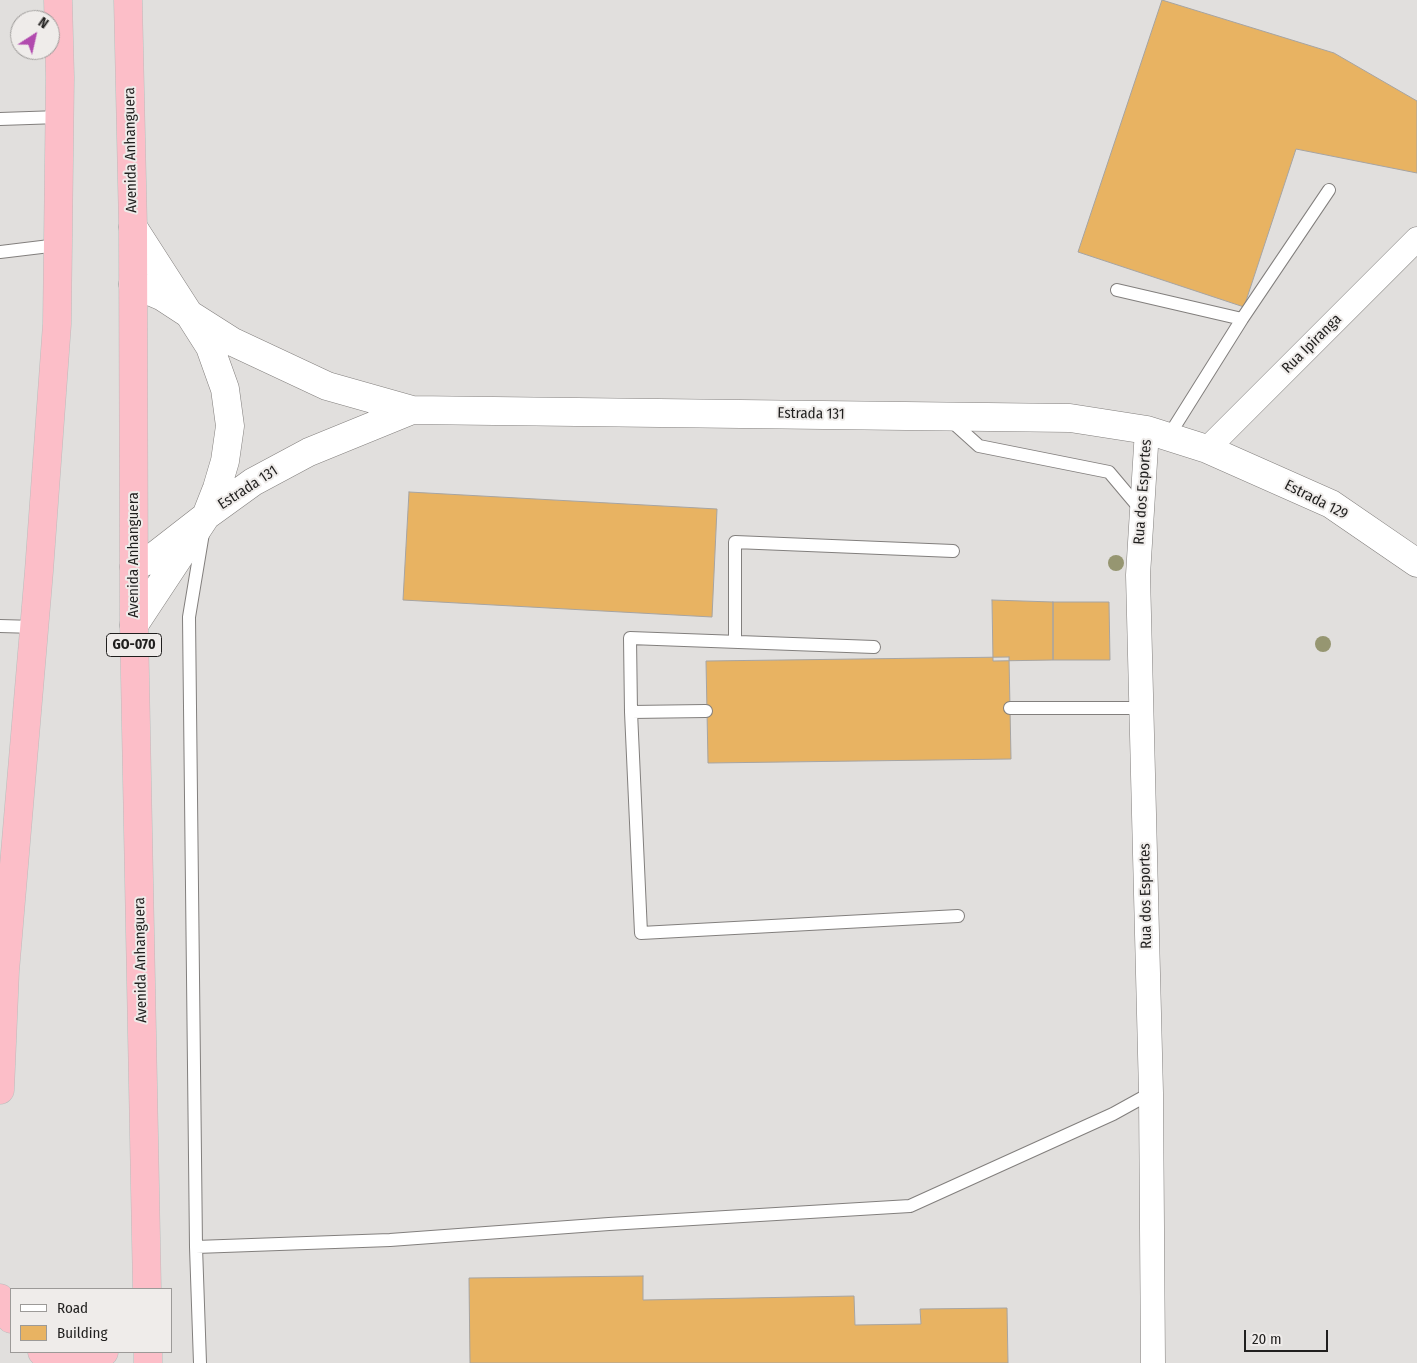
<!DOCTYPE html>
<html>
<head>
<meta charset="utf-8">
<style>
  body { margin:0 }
  #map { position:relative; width:1417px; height:1363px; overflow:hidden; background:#e1dfdd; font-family:"Fira Sans Condensed",sans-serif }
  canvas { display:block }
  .legend { position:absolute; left:10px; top:1288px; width:162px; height:65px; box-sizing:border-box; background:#efecea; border:1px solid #9c9a98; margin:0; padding:6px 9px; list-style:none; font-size:15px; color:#201f1e }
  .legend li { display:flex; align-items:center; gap:10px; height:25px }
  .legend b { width:25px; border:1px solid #9c9a98 }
  .north { position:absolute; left:10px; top:10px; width:50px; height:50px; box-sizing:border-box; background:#efecea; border:1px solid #9c9a98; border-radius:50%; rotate:35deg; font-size:14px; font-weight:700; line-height:20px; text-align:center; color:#201f1e }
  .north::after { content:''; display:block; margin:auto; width:18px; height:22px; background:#b14aae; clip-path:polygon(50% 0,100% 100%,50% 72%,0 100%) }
  .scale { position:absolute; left:1244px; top:1330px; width:84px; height:22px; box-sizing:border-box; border:2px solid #201f1e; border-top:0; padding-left:6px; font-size:15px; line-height:18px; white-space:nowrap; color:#201f1e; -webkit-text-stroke:4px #efecea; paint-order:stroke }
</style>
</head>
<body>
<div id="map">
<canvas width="1417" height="1363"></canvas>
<ul class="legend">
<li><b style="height:6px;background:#fff"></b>Road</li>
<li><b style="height:14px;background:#e8b362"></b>Building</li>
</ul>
<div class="north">N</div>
<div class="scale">20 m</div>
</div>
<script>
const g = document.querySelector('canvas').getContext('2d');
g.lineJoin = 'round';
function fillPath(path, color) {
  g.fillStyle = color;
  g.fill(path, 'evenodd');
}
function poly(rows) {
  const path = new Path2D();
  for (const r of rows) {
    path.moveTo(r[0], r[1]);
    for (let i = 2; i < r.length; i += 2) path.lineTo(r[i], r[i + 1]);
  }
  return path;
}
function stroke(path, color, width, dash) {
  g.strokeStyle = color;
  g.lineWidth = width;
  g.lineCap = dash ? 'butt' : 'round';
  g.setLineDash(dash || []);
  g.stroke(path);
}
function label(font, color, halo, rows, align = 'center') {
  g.font = font + ' "Fira Sans Condensed",sans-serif';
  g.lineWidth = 4;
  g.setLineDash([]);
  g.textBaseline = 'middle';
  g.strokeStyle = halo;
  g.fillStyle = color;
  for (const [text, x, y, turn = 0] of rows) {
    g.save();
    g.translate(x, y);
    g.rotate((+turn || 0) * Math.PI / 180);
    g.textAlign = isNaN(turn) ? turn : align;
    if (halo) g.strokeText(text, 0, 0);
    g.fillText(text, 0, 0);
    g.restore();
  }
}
const building = poly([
  [1162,0,1334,53,1417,101,1417,173,1296,149,1244,307,1078,252,1162,0],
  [409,492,717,509,712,617,403,600,409,492],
  [992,600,1053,602,1053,660,993,661,992,600],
  [1053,602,1109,602,1110,660,1053,660,1053,602],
  [1009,657,1011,759,708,763,706,661,1009,657],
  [643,1276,643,1300,854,1296,855,1325,921,1324,920,1309,1007,1308,1008,1363,470,1363,469,1278,643,1276]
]);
const service = poly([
  [0,119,59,117],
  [0,252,58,245],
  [1117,290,1242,319],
  [949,419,979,446,1109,472,1141,510],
  [1168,437,1242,319,1329,190],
  [0,626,35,627],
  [735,641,735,542,953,551],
  [1010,708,1141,708],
  [706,711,631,712,630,638,874,647],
  [631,712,641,933,958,916],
  [196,1247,390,1240,609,1224,910,1206,1113,1114,1151,1093],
  [200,1363,196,1247,189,617,203,533]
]);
const minor = poly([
  [1147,430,1138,575,1151,1093,1153,1363],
  [1207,449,1417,239]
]);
const tertiary = poly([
  [133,227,189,314,233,342,327,386,412,410,1070,418,1147,430,1207,449,1331,504,1417,563],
  [133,284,163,297,189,314,210,347,225,389,230,426,225,461,217,488,206,516,152,558,134,567],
  [134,625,206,516,253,482,309,452,412,410]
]);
const trunk = poly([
  [128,0,133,227,134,625,147,1289],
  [0,1090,5,971,39,571,57,324,60,77,58,0],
  [0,1298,11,1319],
  [42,1352,59,1360,71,1361,83,1360,104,1352],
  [148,1363,148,1352]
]);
const trees = [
  [1116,563],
  [1323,644]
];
const shields = [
  [134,645,55]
];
const shieldNames = [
  ["GO-070",134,645]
];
const streetNames = [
  ["Avenida Anhanguera",131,150,-91],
  ["Rua Ipiranga",1312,344,-45],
  ["Estrada 131",811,414,1],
  ["Estrada 131",248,488,-33],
  ["Rua dos Esportes",1143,492,-86],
  ["Estrada 129",1316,500,27],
  ["Avenida Anhanguera",134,555,-90],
  ["Rua dos Esportes",1146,896,-91],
  ["Avenida Anhanguera",141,960,-91]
];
fillPath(building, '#e8b362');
stroke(building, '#a6a4a2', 1);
stroke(service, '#827f7d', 14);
stroke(minor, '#827f7d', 25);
stroke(tertiary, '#827f7d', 29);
stroke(trunk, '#bcbcbc', 29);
stroke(service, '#fff', 12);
stroke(minor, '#fff', 24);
stroke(tertiary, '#fff', 28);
stroke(trunk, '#fcbec8', 28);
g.fillStyle = '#969671';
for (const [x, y] of trees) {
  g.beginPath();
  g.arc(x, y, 8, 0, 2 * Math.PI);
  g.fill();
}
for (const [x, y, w] of shields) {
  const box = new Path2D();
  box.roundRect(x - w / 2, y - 11.5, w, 23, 4);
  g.fillStyle = '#efecea';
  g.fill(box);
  stroke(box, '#201f1e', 1);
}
label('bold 14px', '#201f1e', null, shieldNames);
label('15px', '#201f1e', '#efecea', streetNames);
</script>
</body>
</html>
